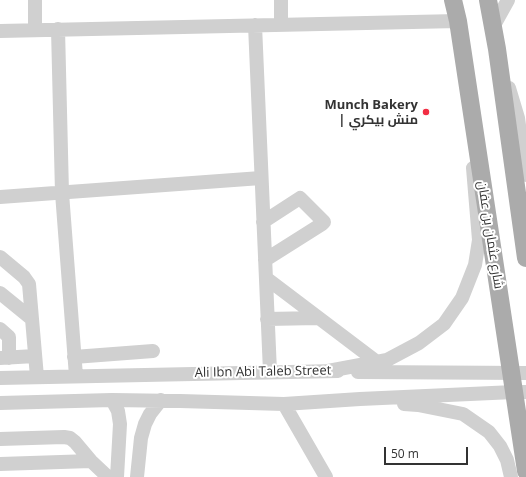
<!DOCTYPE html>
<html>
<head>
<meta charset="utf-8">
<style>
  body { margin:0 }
  #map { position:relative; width:526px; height:477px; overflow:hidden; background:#fff; font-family:"Open Sans",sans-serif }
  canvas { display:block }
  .scale { position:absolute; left:384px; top:447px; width:84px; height:18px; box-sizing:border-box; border:2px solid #333; border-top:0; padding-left:5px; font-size:12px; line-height:14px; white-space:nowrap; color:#333; -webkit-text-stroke:3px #fff; paint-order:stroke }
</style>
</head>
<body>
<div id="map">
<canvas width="526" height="477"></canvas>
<div class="scale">50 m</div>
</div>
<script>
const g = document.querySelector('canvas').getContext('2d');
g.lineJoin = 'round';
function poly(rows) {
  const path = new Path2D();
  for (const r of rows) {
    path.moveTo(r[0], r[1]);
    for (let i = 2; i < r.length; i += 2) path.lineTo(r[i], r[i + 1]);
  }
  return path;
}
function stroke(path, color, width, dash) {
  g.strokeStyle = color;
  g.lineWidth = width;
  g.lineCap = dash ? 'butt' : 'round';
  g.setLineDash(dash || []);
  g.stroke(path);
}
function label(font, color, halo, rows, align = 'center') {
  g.font = font + ' "Open Sans",Cairo,sans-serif';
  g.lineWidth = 4;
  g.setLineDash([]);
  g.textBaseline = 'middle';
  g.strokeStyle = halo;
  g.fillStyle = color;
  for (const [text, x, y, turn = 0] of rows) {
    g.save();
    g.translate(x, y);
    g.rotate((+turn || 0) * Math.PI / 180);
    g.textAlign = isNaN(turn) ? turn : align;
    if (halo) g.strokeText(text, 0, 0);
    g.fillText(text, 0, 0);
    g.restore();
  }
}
const minor = poly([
  [35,0,35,30],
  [281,0,281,25],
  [255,25,270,372],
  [493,27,508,0],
  [58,29,62,193,76,376],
  [0,31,458,21,459,30],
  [509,88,518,118,526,175],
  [0,197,261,178],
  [263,222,300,198,324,222,322,224,265,260],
  [0,257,24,277,29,284,37,377],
  [266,278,377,362],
  [0,293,32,319],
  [267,319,318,318],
  [0,329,9,337,9,358],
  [74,357,153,351],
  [0,358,35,356],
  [328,371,387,360,419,343,444,324,462,298,475,265,479,240,473,168],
  [358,372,526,373],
  [0,378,338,371],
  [112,400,118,411,120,424,117,477],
  [0,403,112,400,180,401,284,404,360,399,514,392,526,392],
  [284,404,326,477],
  [404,404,418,405,463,414,489,432,500,446,507,460,511,477],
  [0,439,64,437,70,438,75,442,91,461,108,477],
  [0,464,91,461],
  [137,477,141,438,145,424,150,414,161,400]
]);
const major = poly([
  [453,0,458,21,526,471],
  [488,0,497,49,526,258]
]);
const markers = [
  [426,112,4,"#f22d43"]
];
const poiNames = [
  ["Munch Bakery",418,105],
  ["| منش بيكري",418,120]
];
const streetNames = [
  ["شارع عثمان بن عفان",490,235,81],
  ["Ali Ibn Abi Taleb Street",263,372,-1]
];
stroke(minor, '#d0d0d0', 14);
stroke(major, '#ababab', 18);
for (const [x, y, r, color] of markers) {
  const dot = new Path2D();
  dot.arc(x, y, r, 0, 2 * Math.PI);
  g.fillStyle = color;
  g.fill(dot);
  stroke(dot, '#fff', 1.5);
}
label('bold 13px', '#333', '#fff', poiNames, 'right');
label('13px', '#333', '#fff', streetNames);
</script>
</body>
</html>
